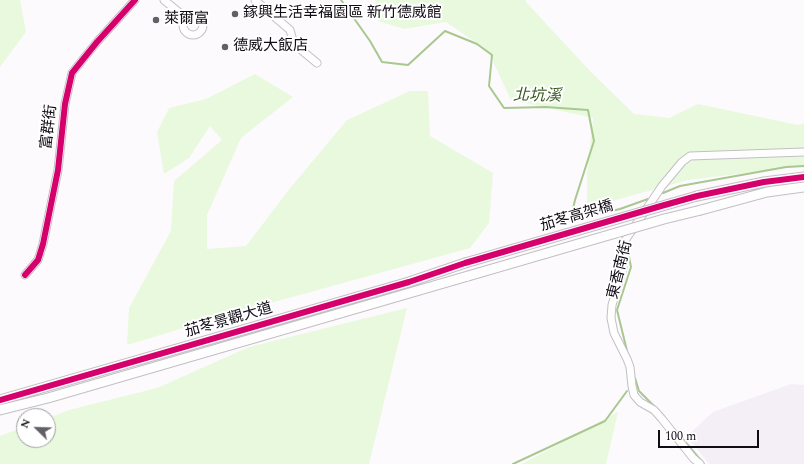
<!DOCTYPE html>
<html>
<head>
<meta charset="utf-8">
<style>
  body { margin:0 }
  #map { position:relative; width:804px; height:464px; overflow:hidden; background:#fcfafd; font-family:Spectral,serif }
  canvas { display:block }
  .north { position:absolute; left:16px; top:408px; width:40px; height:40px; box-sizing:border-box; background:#fff; border:1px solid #9f9da1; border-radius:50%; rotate:293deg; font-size:11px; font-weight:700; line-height:16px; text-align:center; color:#100b14 }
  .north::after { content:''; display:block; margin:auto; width:14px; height:18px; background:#635f66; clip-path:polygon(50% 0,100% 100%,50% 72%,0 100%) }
  .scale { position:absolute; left:658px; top:430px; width:101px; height:18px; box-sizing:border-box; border:2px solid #100b14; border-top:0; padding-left:5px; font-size:12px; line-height:14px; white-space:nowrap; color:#100b14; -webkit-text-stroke:3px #fff; paint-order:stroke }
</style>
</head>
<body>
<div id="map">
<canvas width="804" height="464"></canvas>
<div class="north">N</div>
<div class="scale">100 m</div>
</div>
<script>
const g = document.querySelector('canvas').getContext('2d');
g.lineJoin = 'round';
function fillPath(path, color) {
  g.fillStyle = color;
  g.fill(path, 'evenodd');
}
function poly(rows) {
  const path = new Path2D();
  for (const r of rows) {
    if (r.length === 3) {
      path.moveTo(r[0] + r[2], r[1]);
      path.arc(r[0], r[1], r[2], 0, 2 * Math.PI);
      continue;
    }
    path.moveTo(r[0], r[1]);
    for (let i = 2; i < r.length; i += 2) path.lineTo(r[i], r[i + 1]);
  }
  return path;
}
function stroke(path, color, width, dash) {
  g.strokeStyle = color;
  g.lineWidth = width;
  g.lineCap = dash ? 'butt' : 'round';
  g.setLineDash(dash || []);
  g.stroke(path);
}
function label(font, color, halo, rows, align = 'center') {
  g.font = font + ' Spectral,"Noto Sans TC",serif';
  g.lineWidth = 4;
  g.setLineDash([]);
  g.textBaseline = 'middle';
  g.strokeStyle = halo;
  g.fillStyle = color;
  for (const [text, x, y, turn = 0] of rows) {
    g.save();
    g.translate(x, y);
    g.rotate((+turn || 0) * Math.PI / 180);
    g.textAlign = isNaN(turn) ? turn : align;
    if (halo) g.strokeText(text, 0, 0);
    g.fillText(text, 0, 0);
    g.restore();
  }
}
const built = poly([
  [791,384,804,385,804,464,709,464,687,436,713,412]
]);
const green = poly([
  [0,0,20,0,26,32,0,67],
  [375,0,526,0,526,2,590,71,634,114,669,118,698,104,798,125,804,123,804,166,688,180,587,208,587,174,593,118,511,100,488,51,446,22,404,29,378,21],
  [255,74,293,97,241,138,207,215,207,249,246,246,291,187,347,120,410,91,428,91,430,136,493,173,489,223,470,248,227,315,127,345,129,308,171,231,174,181,222,140,210,126,189,158,164,174,157,132,169,108,206,99],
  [407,308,369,464,0,464,0,436,24,427,24,440,48,440,48,418,69,410,157,388,249,347],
  [618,412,606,464,522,464]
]);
const stream = poly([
  [341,0,370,41,382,62,408,65,445,31,477,44,492,55,489,86,504,108,546,107,588,110,594,141,575,200,570,221,620,209,648,199],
  [663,193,680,186,786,167,804,166],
  [627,247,631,267,617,310,628,355],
  [635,378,639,391,656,408],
  [676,431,704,464],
  [513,464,605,421,627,391]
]);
const street = poly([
  [164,0,186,18],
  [255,0,290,30,294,44,317,63],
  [193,25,10],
  [25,275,38,260,43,244,58,170,65,104,72,73,97,42,135,0],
  [700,464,693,458,662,419,654,410,640,402,634,395,632,386,630,367,627,359,614,333,611,318,612,305,623,268,624,242,662,186,682,162,690,156,804,152]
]);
const secondary = poly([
  [697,196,764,182,804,177],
  [701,210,767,192,804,187],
  [0,400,409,282,465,263],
  [0,410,48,398,468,276]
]);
const secondaryBridge = poly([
  [465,263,697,196],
  [468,276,664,219,701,210]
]);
const cycleway = poly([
  [25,275,38,260,43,244,58,170,65,104,72,73,97,42,135,0],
  [0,400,409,282,465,263,661,206,697,196,764,182,804,177]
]);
const markers = [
  [235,14,4,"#635f66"],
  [156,20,4,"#635f66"],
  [225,47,4,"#635f66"]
];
const poiNames = [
  ["鎵興生活幸福園區 新竹德威館",243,14],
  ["萊爾富",164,20],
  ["德威大飯店",233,47]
];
const streetNames = [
  ["富群街",50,127,-83],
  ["茄苳高架橋",577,217,-16],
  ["東香南街",621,270,-76],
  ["茄苳景觀大道",229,321,-16]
];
const waterNames = [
  ["北坑溪",537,97,1]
];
fillPath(built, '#f4eef7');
fillPath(green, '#e9f9de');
stroke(stream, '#a8c88f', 2);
stroke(street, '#c3bfc5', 9);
stroke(secondary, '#c3bfc5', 11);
stroke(street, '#fffeff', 7);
stroke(secondary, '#fffeff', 9);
stroke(secondaryBridge, '#c3bfc5', 11, []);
stroke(secondaryBridge, '#fffeff', 9);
stroke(cycleway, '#d6006c', 6);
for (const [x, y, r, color] of markers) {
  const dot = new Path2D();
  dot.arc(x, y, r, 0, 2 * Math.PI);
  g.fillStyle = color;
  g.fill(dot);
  stroke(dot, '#fff', 1.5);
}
label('15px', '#100b14', '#fff', poiNames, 'left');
label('15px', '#100b14', '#fff', streetNames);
label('italic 16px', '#39581f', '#fff', waterNames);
</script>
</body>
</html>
